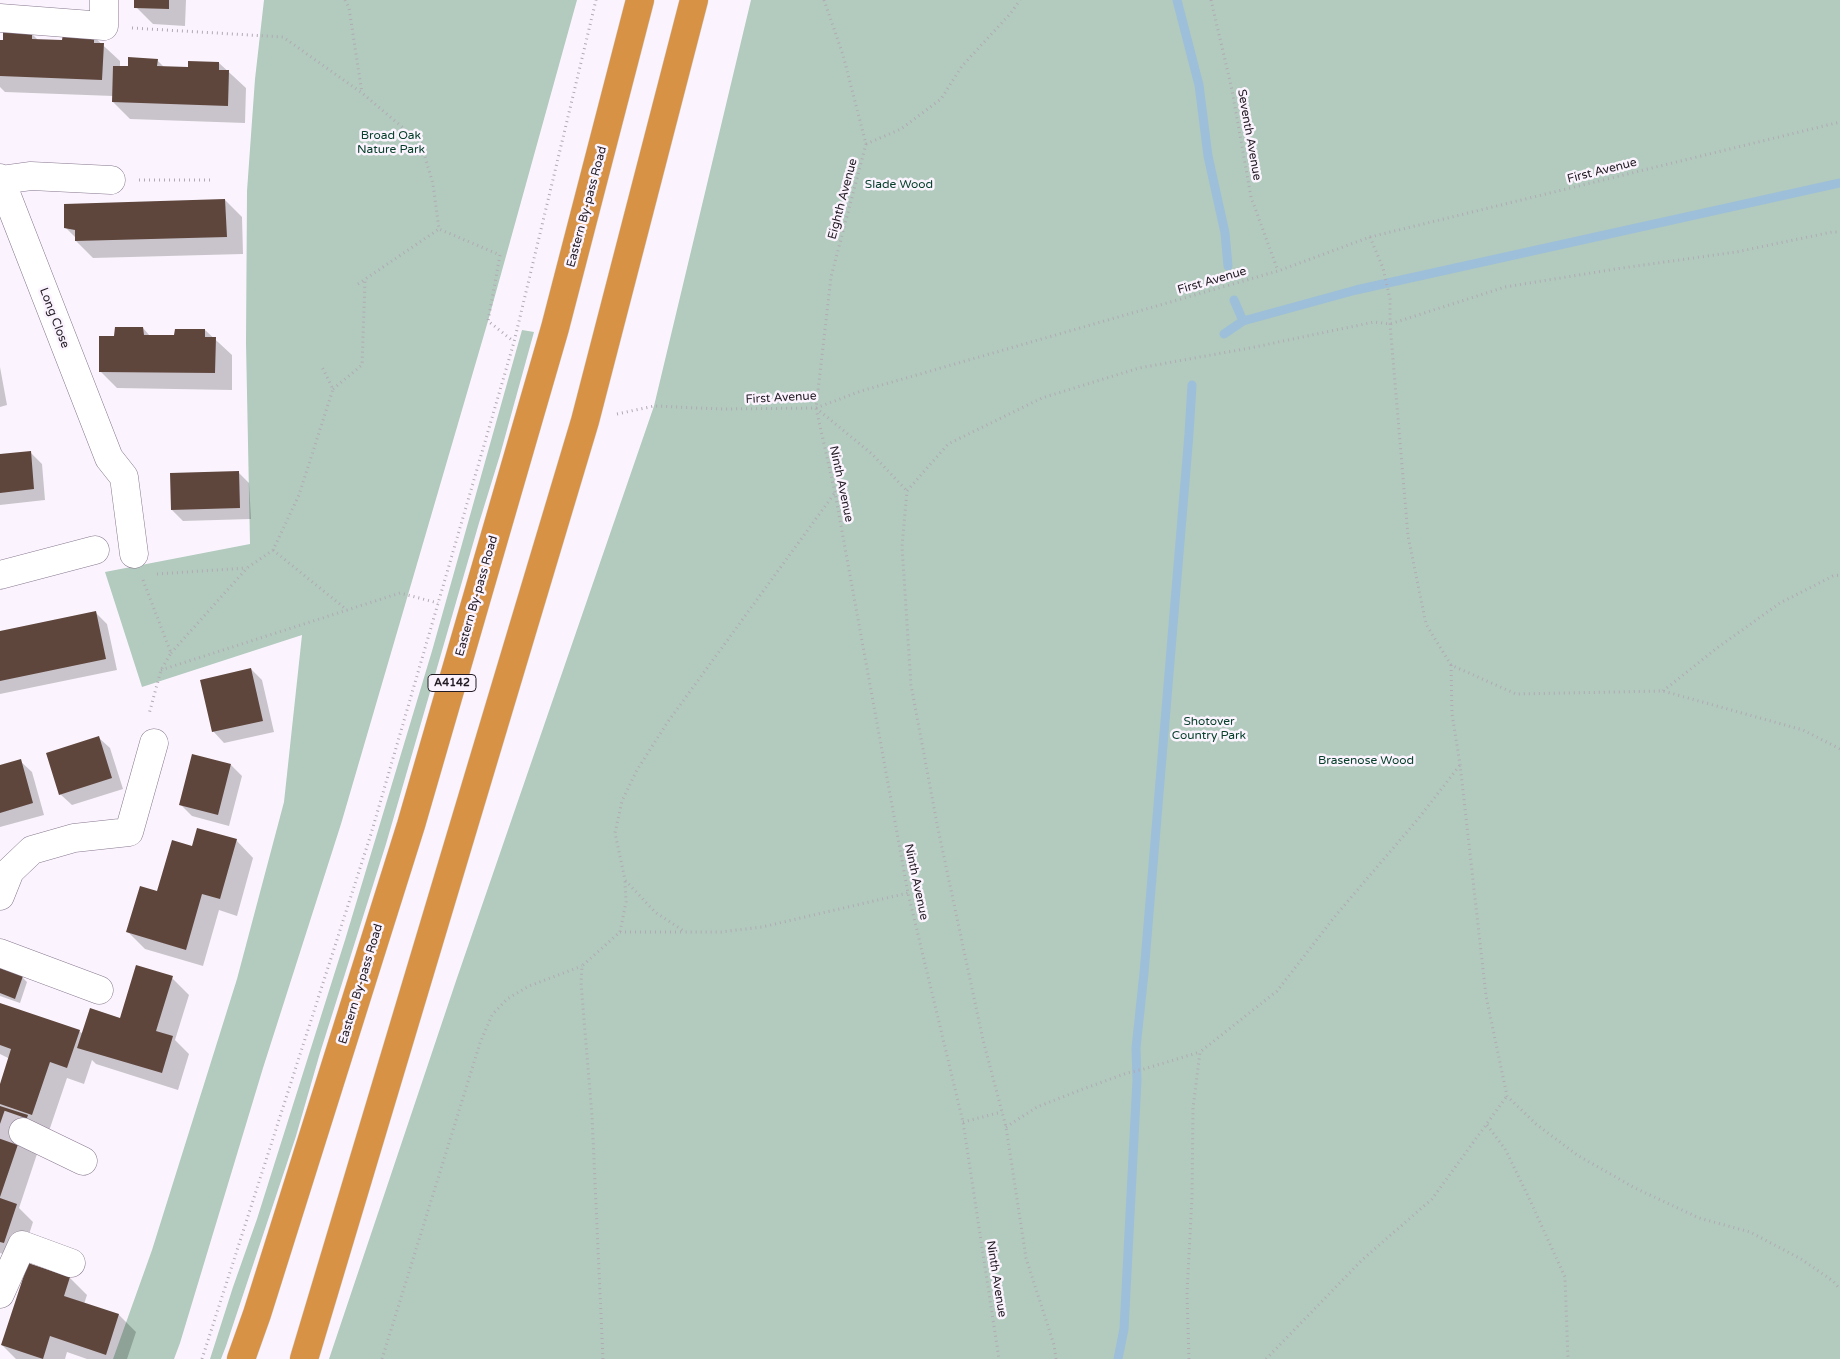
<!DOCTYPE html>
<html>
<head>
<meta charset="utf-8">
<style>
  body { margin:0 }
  canvas { display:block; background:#fbf4fe }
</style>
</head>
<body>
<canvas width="1840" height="1359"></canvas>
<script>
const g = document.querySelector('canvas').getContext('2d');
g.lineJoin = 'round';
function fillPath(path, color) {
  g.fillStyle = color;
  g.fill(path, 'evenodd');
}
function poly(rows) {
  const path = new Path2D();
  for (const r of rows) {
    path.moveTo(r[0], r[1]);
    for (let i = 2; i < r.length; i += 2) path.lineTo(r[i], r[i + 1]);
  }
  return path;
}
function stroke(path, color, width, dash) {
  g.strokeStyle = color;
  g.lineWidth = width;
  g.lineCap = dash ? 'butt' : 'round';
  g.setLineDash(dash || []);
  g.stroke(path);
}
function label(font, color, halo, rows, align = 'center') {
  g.font = font + ' "Varela Round",sans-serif';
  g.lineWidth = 5;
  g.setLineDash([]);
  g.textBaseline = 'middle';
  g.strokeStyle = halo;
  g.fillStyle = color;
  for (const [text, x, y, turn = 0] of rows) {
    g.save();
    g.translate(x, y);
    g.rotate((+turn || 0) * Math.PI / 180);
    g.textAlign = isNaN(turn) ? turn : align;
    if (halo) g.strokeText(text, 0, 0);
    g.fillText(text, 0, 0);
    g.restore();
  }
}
const green = poly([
  [264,0,577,0,488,321,341,824,263,1068,180,1343,174,1359,113,1359,152,1250,237,979,284,802,302,635,142,687,105,572,250,544,246,343,247,191,255,79],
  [751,0,1840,0,1840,1359,329,1359,457,978,654,406],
  [522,330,534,332,500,455,479,523,386,844,320,1053,296,1136,226,1346,221,1359,210,1359,233,1287,257,1219,345,940,432,651]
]);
const shadow = poly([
  [136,0,186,0,185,26,153,24,136,7],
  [31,33,39,41,64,42,93,36,120,61,120,67,129,68,157,60,164,67,189,68,219,63,246,88,245,123,130,119,113,102,113,96,5,92,0,87,0,41],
  [225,200,242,217,243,254,93,258,76,241,76,238,65,227],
  [143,328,150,336,176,336,205,330,232,355,232,390,117,388,100,371,115,337],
  [0,367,7,405,0,407],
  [30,452,42,464,45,500,0,505,0,455],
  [238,472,249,483,251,519,183,521,172,510],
  [96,613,107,624,117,670,0,694,0,633],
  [251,669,262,680,274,732,224,743,213,731],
  [98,737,110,748,123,789,72,805,60,794],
  [20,761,32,772,44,815,0,827,0,766],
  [231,765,242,776,229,826,192,816,180,804],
  [236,840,253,858,237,916,219,910,203,966,145,949,128,932,193,847],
  [0,969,22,977,27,982,20,1003,0,996],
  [172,978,189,995,175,1040,189,1054,178,1090,96,1064,92,1060,84,1084,67,1078,49,1131,44,1133,19,1208,33,1222,21,1259,0,1253,0,1088,10,1059,0,1054,0,1004,79,1031,83,1034,121,1019],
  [70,1278,87,1295,84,1304,119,1315,136,1332,127,1359,87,1359,67,1352,65,1359,16,1359,2,1345]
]);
const stream = poly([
  [1177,0,1199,85,1208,156,1225,233,1228,266],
  [1234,300,1243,321],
  [1224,334,1243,321,1356,290,1840,183],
  [1118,1359,1124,1329,1137,1080,1136,1048,1144,973,1189,434,1192,385]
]);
const building = poly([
  [134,0,169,0,169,9,134,8],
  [3,31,32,32,32,39,62,40,63,34,94,35,94,43,104,43,102,80,0,76,0,40,3,40],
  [128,57,158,59,157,66,188,67,188,61,219,62,219,70,229,70,228,106,112,102,113,66,128,66],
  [225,199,227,237,75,241,75,230,64,228,64,204],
  [115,327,143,327,144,335,174,335,175,329,205,329,205,337,216,337,215,373,99,372,99,336,114,336],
  [31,451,34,489,0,493,0,454],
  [239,471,240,508,171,510,170,473],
  [96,611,106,659,0,681,0,631],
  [251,668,263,721,212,732,200,680],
  [99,736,112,778,59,795,46,753],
  [192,754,231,764,218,815,179,805],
  [21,759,33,803,0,813,0,765],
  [197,828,237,839,220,899,202,894,186,950,126,932,140,886,157,891,172,840,192,846],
  [136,965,173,976,156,1031,173,1036,162,1073,77,1048,90,1008,120,1018],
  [0,968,23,976,15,999,0,993],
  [0,1003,80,1030,67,1068,50,1062,32,1115,0,1104,0,1084,11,1049,0,1045],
  [0,1106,28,1115,0,1197],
  [0,1198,17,1204,4,1243,0,1242],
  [28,1263,70,1277,64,1296,119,1314,106,1355,50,1336,43,1359,1,1345]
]);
const minorTunnel = poly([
  [0,1124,23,1132]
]);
const path = poly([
  [345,0,349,8,362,93],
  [824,0,843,55,866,144,831,277,816,408,835,493,908,893,963,1122,999,1359],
  [1211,0,1232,90,1251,197,1278,271],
  [132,28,283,37,362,93,421,143,433,184,439,229,500,255,488,321,513,341],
  [866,144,901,129,941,99,962,66,1010,14,1020,0],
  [139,180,210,180],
  [1370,237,1383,268,1390,299,1390,324,1408,536,1426,624,1451,665,1516,694,1663,691,1803,730,1840,749],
  [358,284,439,229],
  [333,389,362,365,365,281],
  [816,408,872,454,907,491],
  [617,414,654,406,721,409,816,408,861,391,1278,271,1370,237,1840,122],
  [834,494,667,723,637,770,622,801,615,833,625,880,655,912,685,932,721,932,762,927,908,893],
  [273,550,347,610],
  [157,574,247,568],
  [143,580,171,653,161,670,149,714],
  [171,653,247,568,273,550,299,495,333,389,321,365],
  [1451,665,1452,714,1460,764,1486,996,1507,1096,1536,1124,1577,1155,1635,1188,1699,1218,1750,1232,1801,1259,1833,1281,1840,1289],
  [161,670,400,593,438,603],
  [1663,691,1717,648,1780,603,1833,576,1840,575],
  [620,932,684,932],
  [963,1122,1002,1112],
  [1487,1125,1505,1149,1528,1196,1565,1277,1568,1359],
  [1006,1127,1037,1107,1083,1089,1127,1073,1144,1069,1200,1052],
  [202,1359,371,834,514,342,596,0],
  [382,1359,480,1043,492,1015,507,999,529,986,582,966],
  [603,1359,592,1116,581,983,582,966,620,932,626,902,625,881],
  [1056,1359,1054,1345,1026,1258,1006,1127,983,1040,938,829,911,685,902,546,907,491,948,444,1042,398,1139,368,1250,348,1374,322,1390,324,1505,287,1622,268,1736,252,1832,232,1840,232],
  [1189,1359,1187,1294,1192,1197,1193,1108,1200,1052,1277,991,1336,915,1418,819,1460,765],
  [1266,1359,1362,1260,1432,1199,1507,1096]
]);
const minor = poly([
  [0,18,104,26,104,0],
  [0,178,109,458,124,477,134,554],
  [0,180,31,176,111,180],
  [0,575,95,550],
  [0,896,10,871,32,850,74,838,129,832,154,743],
  [0,953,99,990],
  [23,1132,83,1161],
  [0,1294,22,1245,71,1263]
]);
const highway = poly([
  [241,1359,257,1314,411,825,555,328,640,0],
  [304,1359,585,421,694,0]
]);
const shields = [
  [452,683,48]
];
const shieldNames = [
  ["A4142",452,683]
];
const streetNames = [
  ["Seventh Avenue",1249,135,80],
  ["First Avenue",1602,171,-14],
  ["Eighth Avenue",843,199,-75],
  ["Eastern By-pass Road",587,207,-75],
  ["First Avenue",1212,281,-16],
  ["Long Close",54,318,69],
  ["First Avenue",781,398,-3],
  ["Ninth Avenue",841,484,78],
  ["Eastern By-pass Road",477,596,-74],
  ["Ninth Avenue",916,882,78],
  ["Eastern By-pass Road",361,984,-73],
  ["Ninth Avenue",996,1279,81]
];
const parkNames = [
  ["Broad Oak",391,136],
  ["Nature Park",391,150],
  ["Slade Wood",899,185],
  ["Shotover",1209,722],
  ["Country Park",1209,736],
  ["Brasenose Wood",1366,761]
];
fillPath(green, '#b2cbbe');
fillPath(shadow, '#0003');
stroke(stream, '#9dbfd9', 9);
fillPath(building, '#5f463d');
stroke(minorTunnel, '#d0c9d3', 28, [28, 14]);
stroke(minor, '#87788e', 29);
stroke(highway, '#d7d6d8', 29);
stroke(path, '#b1aab4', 3, [1, 4]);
stroke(minor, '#fff', 28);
stroke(highway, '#d79246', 28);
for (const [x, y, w] of shields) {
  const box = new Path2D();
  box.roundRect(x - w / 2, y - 8.5, w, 17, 4);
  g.fillStyle = '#fbf4fe';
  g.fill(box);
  stroke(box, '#231c25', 1);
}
label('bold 11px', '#231c25', null, shieldNames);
label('12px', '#231c25', '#fbf4fe', streetNames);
label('12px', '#08402c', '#fbf4fe', parkNames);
</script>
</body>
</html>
